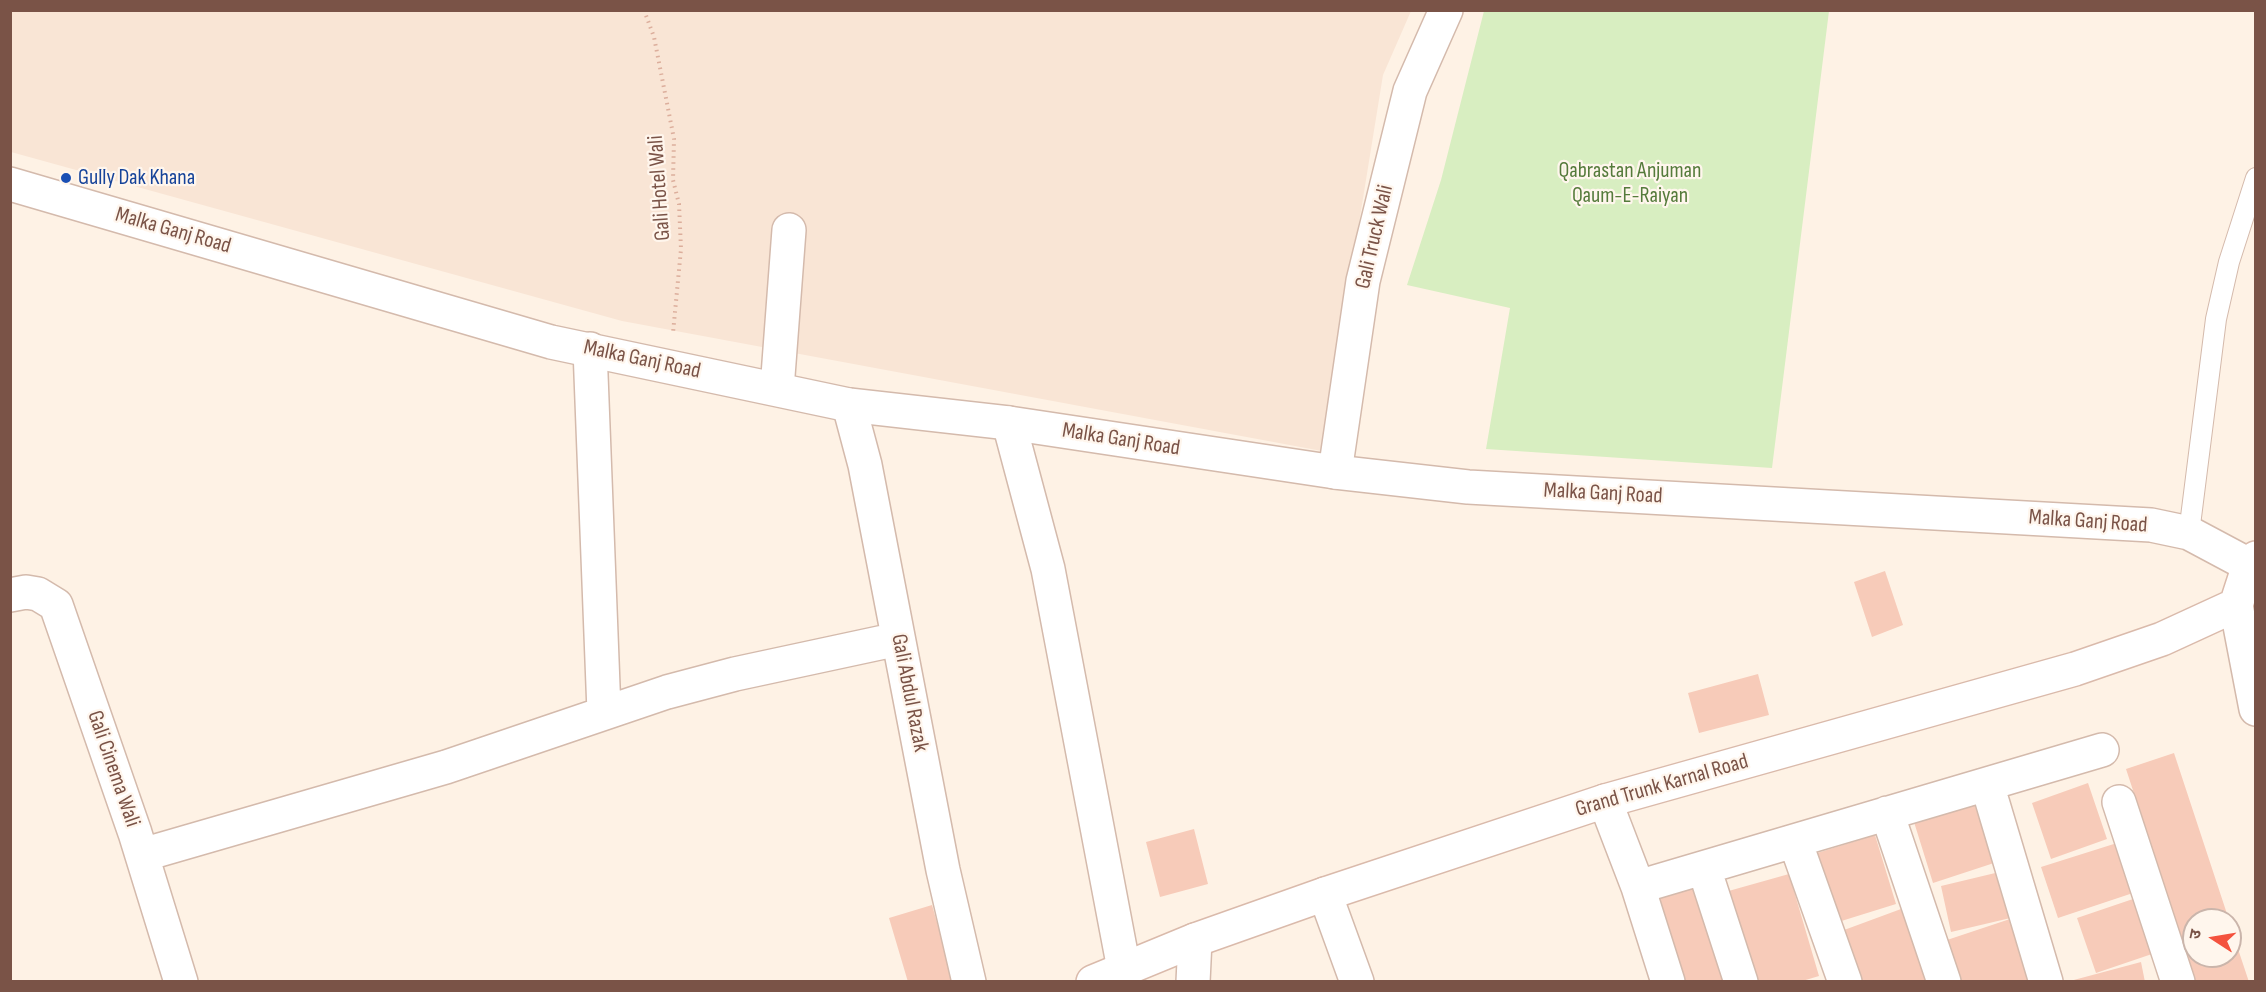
<!DOCTYPE html>
<html>
<head>
<meta charset="utf-8">
<style>
  body { margin:0 }
  #map { position:relative; width:2266px; height:992px; overflow:hidden; background:#fef2e5; font-family:"Sofia Sans Condensed","Noto Sans Devanagari",sans-serif }
  canvas { display:block }
  .frame { position:absolute; inset:0; border:12px solid #7a5347; pointer-events:none }
  .north { position:absolute; left:2182px; top:908px; width:60px; height:60px; box-sizing:border-box; background:#fff6ed; border:2px solid #cab5ab; border-radius:50%; rotate:282deg; font-size:16px; font-weight:700; line-height:24px; text-align:center; color:#7a5347 }
  .north::after { content:''; display:block; margin:auto; width:21px; height:27px; background:#f4523e; clip-path:polygon(50% 0,100% 100%,50% 72%,0 100%) }
</style>
</head>
<body>
<div id="map">
<canvas width="2266" height="992"></canvas>
<div class="frame"></div>
<div class="north">उ</div>
</div>
<script>
const g = document.querySelector('canvas').getContext('2d');
g.lineJoin = 'round';
function fillPath(path, color) {
  g.fillStyle = color;
  g.fill(path, 'evenodd');
}
function poly(rows) {
  const path = new Path2D();
  for (const r of rows) {
    path.moveTo(r[0], r[1]);
    for (let i = 2; i < r.length; i += 2) path.lineTo(r[i], r[i + 1]);
  }
  return path;
}
function stroke(path, color, width, dash) {
  g.strokeStyle = color;
  g.lineWidth = width;
  g.lineCap = dash ? 'butt' : 'round';
  g.setLineDash(dash || []);
  g.stroke(path);
}
function label(font, color, halo, rows, align = 'center') {
  g.font = font + ' "Sofia Sans Condensed",sans-serif';
  g.lineWidth = 4.5;
  g.setLineDash([]);
  g.textBaseline = 'middle';
  g.strokeStyle = halo;
  g.fillStyle = color;
  for (const [text, x, y, turn = 0] of rows) {
    g.save();
    g.translate(x, y);
    g.rotate((+turn || 0) * Math.PI / 180);
    g.textAlign = isNaN(turn) ? turn : align;
    if (halo) g.strokeText(text, 0, 0);
    g.fillText(text, 0, 0);
    g.restore();
  }
}
const residential = poly([
  [10,11,1411,11,1383,75,1322,451,622,321,11,152]
]);
const green = poly([
  [1484,11,1829,11,1772,468,1486,449,1510,308,1407,285,1441,180]
]);
const building = poly([
  [1885,571,1903,625,1872,637,1854,582],
  [1758,674,1769,715,1699,733,1688,693],
  [2174,753,2229,920,2194,920,2194,956,2230,956,2230,925,2249,982,2196,982,2126,769],
  [2088,783,2107,839,2051,859,2032,803],
  [1974,803,1994,863,1933,883,1914,822],
  [1194,829,1208,884,1160,897,1146,842],
  [1875,835,1896,904,1835,923,1814,854],
  [2117,843,2133,893,2058,918,2041,867],
  [2012,869,2044,982,1960,982,1947,940,2019,916,1951,932,1941,886],
  [1789,874,1819,976,1799,982,1751,982,1725,892],
  [1695,878,1726,982,1683,982,1656,890],
  [2133,899,2152,954,2096,973,2077,918],
  [932,905,954,982,908,982,889,918],
  [1901,909,1927,982,1853,982,1836,933],
  [2141,962,2145,982,2070,982,2070,981]
]);
const path = poly([
  [644,10,654,37,674,139,673,180,679,204,681,249,673,333]
]);
const service = poly([
  [2189,533,2216,319,2229,262,2256,178]
]);
const minor = poly([
  [590,349,604,712],
  [777,389,789,230],
  [849,405,865,465,943,870,969,982],
  [1009,423,1048,569,1124,969],
  [1335,472,1363,281,1410,91,1446,10],
  [10,595,26,592,38,594,56,605,135,833,181,982],
  [2236,605,2256,709],
  [1987,784,2046,982],
  [1605,801,1638,887,1668,982],
  [2119,802,2178,982],
  [1887,813,1944,982],
  [1795,841,1845,982],
  [142,855,446,767,667,692,735,674,898,639],
  [1704,868,1741,982],
  [1638,887,2102,750],
  [1325,894,1357,982],
  [1193,982,1195,940]
]);
const tertiary = poly([
  [10,184,551,342,849,405,1009,423,1335,472,1468,487,2151,525,2189,533,2249,565]
]);
const secondary = poly([
  [1093,982,1195,940,1325,894,1605,801,2075,669,2162,639,2236,605,2249,565,2256,558]
]);
const markers = [
  [66,178,6,"#1a4fb4"]
];
const parkNames = [
  ["Qabrastan Anjuman",1630,171],
  ["Qaum-E-Raiyan",1630,196]
];
const transitNames = [
  ["Gully Dak Khana",78,178]
];
const streetNames = [
  ["Gali Hotel Wali",660,188,-94],
  ["Malka Ganj Road",173,231,16],
  ["Gali Truck Wali",1375,237,-77],
  ["Malka Ganj Road",642,360,12],
  ["Malka Ganj Road",1121,440,9],
  ["Malka Ganj Road",1603,494,3],
  ["Malka Ganj Road",2088,522,4],
  ["Gali Abdul Razak",909,693,79],
  ["Gali Cinema Wali",113,769,71],
  ["Grand Trunk Karnal Road",1662,786,-16]
];
fillPath(residential, '#f9e5d5');
fillPath(green, '#d8eec1');
fillPath(building, '#f7cbb9');
stroke(service, '#d4baac', 22);
stroke(minor, '#d4baac', 36);
stroke(tertiary, '#d4baac', 36);
stroke(secondary, '#dabaab', 36);
stroke(path, '#dcae9c', 4, [1.5, 4.5]);
stroke(service, '#fff', 20);
stroke(minor, '#fff', 33);
stroke(tertiary, '#fff', 33);
stroke(secondary, '#fff', 33);
for (const [x, y, r, color] of markers) {
  const dot = new Path2D();
  dot.arc(x, y, r, 0, 2 * Math.PI);
  g.fillStyle = color;
  g.fill(dot);
  stroke(dot, '#fff6ed', 2);
}
label('22px', '#557b3b', '#fff6ed', parkNames);
label('22px', '#164399', '#fff6ed', transitNames, 'left');
label('22px', '#7a5347', '#fff6ed', streetNames);
</script>
</body>
</html>
